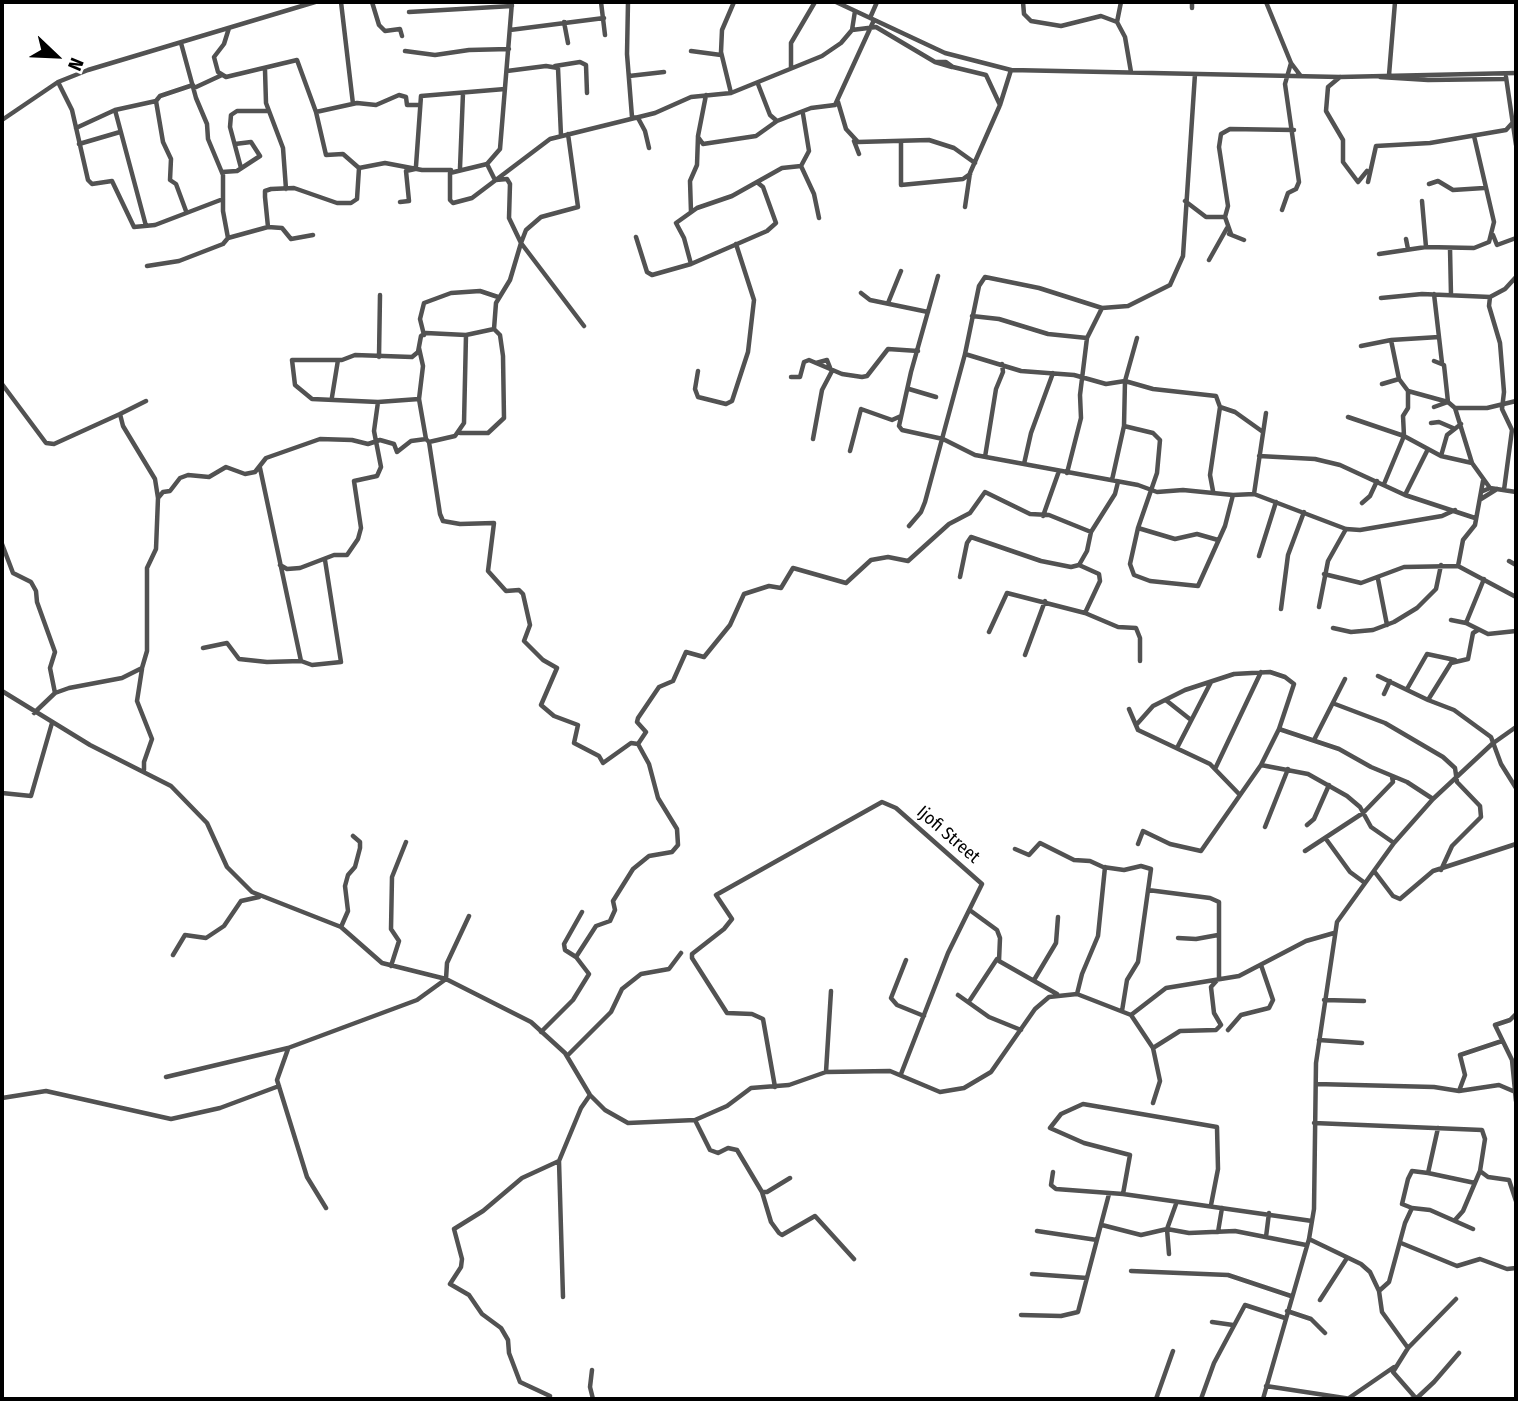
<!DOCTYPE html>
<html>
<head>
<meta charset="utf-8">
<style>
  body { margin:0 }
  #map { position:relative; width:1518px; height:1401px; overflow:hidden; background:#fff; font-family:"Fira Sans Condensed",sans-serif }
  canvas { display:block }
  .frame { position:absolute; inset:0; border:4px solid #000; pointer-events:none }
  .north { position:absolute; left:21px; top:21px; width:70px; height:70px; -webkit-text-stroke:5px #fff; paint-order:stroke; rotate:113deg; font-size:19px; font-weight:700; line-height:28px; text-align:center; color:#000 }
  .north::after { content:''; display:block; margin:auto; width:24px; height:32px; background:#000; clip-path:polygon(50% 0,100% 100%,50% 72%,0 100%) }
</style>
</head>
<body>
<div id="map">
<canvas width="1518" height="1401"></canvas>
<div class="frame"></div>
<div class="north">N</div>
</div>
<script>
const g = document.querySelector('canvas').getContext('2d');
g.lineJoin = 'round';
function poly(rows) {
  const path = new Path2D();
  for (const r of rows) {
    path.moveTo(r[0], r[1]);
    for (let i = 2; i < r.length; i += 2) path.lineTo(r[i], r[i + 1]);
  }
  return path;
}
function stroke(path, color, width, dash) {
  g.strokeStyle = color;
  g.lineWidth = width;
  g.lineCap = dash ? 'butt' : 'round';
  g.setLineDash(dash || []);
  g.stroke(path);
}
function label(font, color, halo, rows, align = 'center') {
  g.font = font + ' "Fira Sans Condensed",sans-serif';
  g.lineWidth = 5;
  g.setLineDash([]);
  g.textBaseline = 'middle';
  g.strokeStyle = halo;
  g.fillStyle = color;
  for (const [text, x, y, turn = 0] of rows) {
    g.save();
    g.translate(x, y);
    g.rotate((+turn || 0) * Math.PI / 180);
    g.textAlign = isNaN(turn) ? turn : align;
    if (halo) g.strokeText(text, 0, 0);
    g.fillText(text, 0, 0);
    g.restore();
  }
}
const minor = poly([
  [341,2,353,104],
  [372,2,379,25,385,31,400,29,402,36],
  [512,2,500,149,487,164,450,173,450,200,453,203,472,198,550,139,655,113,691,97,731,93,822,56,841,43,852,30,876,27,935,62,946,62,953,67,986,75,1000,105],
  [601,2,605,35],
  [628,2,627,54,632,117,638,118,645,131,649,148],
  [836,2,945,53,1011,70,1340,77,1516,73],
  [1023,2,1024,14,1031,21,1061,26,1101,16,1117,22,1125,37,1131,72],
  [1192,2,1192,8],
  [1266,2,1291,63,1300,75],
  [409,12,512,6],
  [870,18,877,2],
  [564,22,568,43],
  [1117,22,1121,2],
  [229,28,224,44,214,57,218,72,226,77,297,60,316,112,326,155,343,154,359,168],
  [510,30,604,18],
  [852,30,855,11],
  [405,51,435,55,469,50,509,49],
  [691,51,721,55],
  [935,62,952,67],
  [555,66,580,62,586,65,587,93],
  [791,67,791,43,815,2],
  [265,70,266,103,283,148,286,189],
  [507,71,546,66,558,68,561,136],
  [1389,75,1395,2],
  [629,76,664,72],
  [1340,77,1328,87,1326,111,1343,140,1343,162,1358,182,1367,171],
  [1380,77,1428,80,1504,79],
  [1506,77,1516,145],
  [58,82,72,110,88,180,92,184,112,181,134,227,155,225,223,199],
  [758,84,770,115,777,121,811,108,835,105,874,20],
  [194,88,222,75],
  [731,93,721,52,722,30,734,2],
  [838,102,846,129,858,142,929,140,954,148,975,163],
  [115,110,146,226],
  [316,112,357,103,376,105,399,95,406,97,407,105,419,105],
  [2,120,58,82,88,70,315,2],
  [76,128,115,110,156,101],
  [568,134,578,207,541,217,526,230,521,243,584,326],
  [698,137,703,144,756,136,777,121],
  [854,141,859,154],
  [901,141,901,185,963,179,970,174],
  [79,144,120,132],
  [487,164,495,180],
  [801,166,814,194,819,218],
  [801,166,809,151,803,114],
  [241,168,230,127,231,115,237,111,268,111],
  [359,168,385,163,422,170,451,170],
  [460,168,463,93],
  [222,172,237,171,260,156,251,142,235,144],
  [1368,182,1376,146,1430,143,1506,130,1516,119],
  [1429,184,1438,181,1453,190,1484,188],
  [1185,201,1206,217,1225,217],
  [1422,201,1426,247],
  [400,202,409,201,406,171,415,169,416,166,421,96,505,89],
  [965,207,970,173,1000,105,1011,70],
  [1282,210,1288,193,1296,189,1299,182,1285,84,1291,63],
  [186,211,176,184,170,180,171,159,163,142,156,101,160,96,193,85],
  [691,212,690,181,697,165,698,136,706,95],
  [268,227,282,228,291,239,313,235],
  [1229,234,1244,240],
  [1231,234,1225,217,1228,206,1219,147,1221,134,1230,129,1294,130],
  [1493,235,1497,245,1516,238],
  [636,237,647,272,652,275,691,264,767,231,776,223,763,187,758,183],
  [228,238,268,227,265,197,265,191,271,189,294,188,337,203,351,203,357,199,359,168],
  [1406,239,1408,249],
  [1450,248,1451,295],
  [1379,254,1426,247,1474,248,1489,242,1494,222,1474,136],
  [1209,260,1227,228],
  [691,264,684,238,676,223,697,208,732,196,782,168,801,166],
  [147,266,179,261,223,244,228,238,223,211,223,175,208,139,207,124,196,98,181,43],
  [938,276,911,372,899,426,902,430,943,439,975,455,1138,485,1157,492,1183,490,1233,495,1254,494,1346,529,1360,530,1442,516,1455,510],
  [861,293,870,300,928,312],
  [1434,294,1442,363],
  [1490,297,1489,306,1500,343,1504,392,1502,409,1512,430,1504,490],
  [1381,298,1422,294,1490,297,1505,289,1516,277],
  [888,303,901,271],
  [972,316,999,319,1048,334,1087,338],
  [424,335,420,319,424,303,451,293,480,291,498,297],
  [466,335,464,423,455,436,429,442,440,514,443,521,460,524,494,523,488,571,506,591,519,590,523,594,530,625,524,641,543,660,557,668,541,705,554,716,578,725,574,743,599,756,603,763,631,743,638,744,646,732,637,722,638,718,659,687,673,681,686,652,704,657,730,625,744,594,769,586,781,588,793,568,846,583,871,560,888,557,908,561,949,524,970,513,985,492,1030,514,1049,515,1091,532],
  [1391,340,1399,379,1408,391,1448,402,1444,365,1434,361],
  [1361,346,1391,340,1439,337],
  [419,348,423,366,419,399,426,439],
  [965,354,1021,371,1074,375,1106,384,1125,381,1153,389,1216,396,1220,407,1210,475,1213,491],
  [379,357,380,295],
  [816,363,827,360,831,370],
  [698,371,695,389,698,397,726,404,732,401,748,352,754,300,736,244],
  [791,377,800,377,804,362,809,360,842,374,862,377,867,376,888,349,918,351],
  [2,384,46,443,54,444,120,414,123,426,155,479,158,498],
  [1382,384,1399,379],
  [909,389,936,397],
  [332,397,338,360],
  [378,402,312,399,295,385,292,360,342,360,355,355,412,357,418,352,421,336,426,333,466,335,494,329,496,303,510,280,521,243,509,218,510,184,507,179,496,180],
  [1220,407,1235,412,1263,432],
  [1434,407,1448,402,1455,408,1487,408,1516,401],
  [1455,408,1472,463,1490,488],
  [120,414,146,401],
  [1348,417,1404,436,1441,456,1472,463],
  [1431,423,1439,422,1453,428],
  [1124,426,1153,433,1160,440,1157,473,1138,528,1130,564,1134,575,1150,581,1198,586,1225,526,1233,495],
  [460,433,488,433,504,418,503,356,500,335,494,329],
  [813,439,822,390,832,371],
  [850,451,861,409,892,420,901,416],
  [1259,456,1315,459,1340,465,1405,495,1475,518],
  [1441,456,1447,435,1461,424],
  [985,457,996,389,1003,372,1002,364],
  [1024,464,1031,433,1053,373],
  [1067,473,1081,418,1080,395,1087,338,1102,308],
  [1112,480,1124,426,1125,381,1137,338],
  [1384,484,1404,436,1403,416,1408,408,1408,391],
  [1483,491,1490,488,1516,492],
  [1254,494,1266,413],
  [1405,495,1427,451],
  [1481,499,1497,489],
  [1362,503,1370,496,1377,481],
  [1043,516,1059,471],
  [909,526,921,512,925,502,965,354,979,286,985,277,1039,288,1102,308,1128,306,1170,285,1183,256,1195,74],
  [1138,528,1175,539,1197,534,1218,540],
  [2,544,13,573,31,582,36,591,37,602,55,652,50,668,55,693],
  [1259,556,1276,502],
  [1509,561,1516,565],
  [280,565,287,569,300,568,334,555,347,555,358,539,361,528,354,481,377,476,381,467,374,431,378,402,419,399],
  [1458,566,1463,540,1475,525,1483,481],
  [1324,574,1361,583,1404,567,1458,566,1516,597],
  [960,577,967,543,971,537,1041,561,1071,567,1079,565,1087,551,1091,532,1115,494,1118,482],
  [1378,579,1387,625],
  [1319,607,1328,561,1346,529],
  [1281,609,1288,555,1304,512],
  [1085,613,1118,627,1136,628,1140,638,1140,661],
  [1451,620,1466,623,1488,634,1516,631],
  [1466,623,1484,579],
  [1333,628,1351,632,1373,630,1394,622,1417,608,1436,589,1441,565],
  [1478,630,1473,633,1468,659,1451,663,1428,700,1454,710,1491,737,1501,764,1516,788],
  [989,632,1007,593,1085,613,1100,581,1099,574,1079,565],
  [203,648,227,643,239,659,267,662,301,661,260,468],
  [1025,655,1045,601],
  [301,661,312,665,341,662,325,560],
  [142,669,137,701,152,739,144,762,144,770],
  [1378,676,1428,700],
  [1407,689,1427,654,1455,660],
  [2,691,90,745,171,786,207,823,227,867,252,892,341,927,382,963,446,979,531,1022,565,1053,590,1095,605,1110,628,1123,695,1120,727,1106,751,1088,789,1085,826,1072,890,1071,940,1092,964,1088,991,1072,1035,1009,1049,997,1077,994,1131,1015,1166,988,1239,976,1306,941,1334,933],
  [1384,694,1390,681],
  [1167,701,1191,720],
  [1335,704,1385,723,1443,757,1455,768,1457,782,1480,806,1481,817,1452,846,1441,870],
  [1129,709,1138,730,1210,764,1240,795],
  [34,713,55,693,69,688,122,678,142,668,147,651,147,568,156,549,158,498,163,492,170,491,180,478,188,475,209,477,226,467,245,474,255,472,266,458,320,439,352,440,368,444,380,440,394,444,397,452,411,441,426,439,429,442],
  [1137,724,1153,706,1185,690,1234,674,1270,672,1285,677,1294,684,1279,729,1261,765,1201,851,1170,844,1143,831,1138,844],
  [1279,729,1339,749,1371,767,1407,782,1433,799],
  [1315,738,1345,679],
  [1177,748,1211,682],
  [1261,765,1308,774,1347,796,1360,807,1371,827,1394,843],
  [1215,769,1261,672],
  [2,793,31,796,52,723],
  [1307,825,1314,819,1329,785],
  [1265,827,1288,769],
  [1326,839,1350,872,1365,883],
  [1015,849,1029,855,1040,843,1074,860,1090,861,1103,867,1124,870,1141,866,1151,869,1138,962,1127,980,1122,1011],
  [1305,851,1363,813,1393,782,1392,777],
  [1374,871,1393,896,1400,899,1433,871,1516,844],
  [1148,890,1210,898,1219,902,1219,978,1211,987,1214,1013,1221,1025,1216,1030,1180,1031,1153,1048],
  [971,911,997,930,1000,938,999,961,1057,994],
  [341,927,348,911,345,886,348,875,355,867,360,848,360,842,353,836],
  [1178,938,1196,939,1218,935],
  [173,955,185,935,206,938,224,926,241,901,259,897],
  [576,957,565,950,564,944,582,912],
  [906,960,891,998,897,1005,924,1016],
  [391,966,399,941,391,929,392,877,406,842],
  [1034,980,1056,943,1058,917],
  [1077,994,1082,974,1098,936,1105,867],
  [958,995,989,1017,1021,1030],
  [970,1000,997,959],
  [1324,1000,1364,1001],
  [1516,1014,1510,1020,1495,1025,1512,1060,1516,1101],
  [1131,1015,1153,1048,1160,1081,1153,1103],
  [1228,1030,1241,1015,1269,1008,1273,1000,1261,965],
  [541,1032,573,1000,589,974,576,957,596,926,610,921,615,910,613,901,633,869,649,856,672,852,678,845,677,829,658,798,649,764,638,744],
  [1319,1040,1362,1043],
  [288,1049,277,1080,307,1177,326,1208],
  [567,1056,611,1012,622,989,641,974,669,969,681,953],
  [826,1072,831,991],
  [166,1077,288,1048,417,1000,446,979,447,963,469,916],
  [1316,1084,1434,1087,1459,1091,1499,1085,1513,1091],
  [775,1087,763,1019,752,1014,727,1013,692,958,692,954,724,929,732,919,716,895,882,802,896,808,982,884,948,953,901,1074],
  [1459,1091,1465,1075,1460,1055,1502,1041],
  [2,1098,46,1091,171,1119,220,1108,279,1086],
  [695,1120,710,1150,718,1153,728,1148,737,1150,762,1192,767,1192,790,1178],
  [1314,1123,1482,1130,1485,1139,1480,1171,1463,1211,1455,1220],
  [1480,1171,1488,1177,1509,1180,1516,1201],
  [1053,1172,1051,1185,1056,1189,1123,1194,1312,1221],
  [1428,1173,1475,1183],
  [762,1192,771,1222,779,1233,782,1235,815,1216,854,1259],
  [1123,1194,1130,1155,1084,1143,1050,1128,1061,1114,1083,1104,1217,1127,1218,1169,1211,1205],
  [1412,1208,1430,1210,1473,1229],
  [1102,1225,1141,1235,1167,1229,1189,1233,1235,1231,1306,1245],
  [1037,1231,1097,1240],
  [1218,1232,1222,1208],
  [1266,1237,1269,1213],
  [1309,1239,1361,1264,1370,1272,1379,1291,1382,1312,1408,1348,1393,1372,1414,1396],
  [1401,1243,1457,1266,1480,1259,1507,1269,1516,1268],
  [1169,1254,1167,1229,1176,1204],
  [1131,1271,1228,1275,1291,1296],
  [1032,1274,1087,1278],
  [1379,1291,1389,1282,1405,1223,1412,1208,1402,1204,1408,1179,1412,1171,1428,1173,1438,1128],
  [563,1297,559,1161,581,1108,590,1095],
  [1320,1300,1347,1258],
  [1287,1311,1311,1319,1325,1333],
  [1021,1315,1061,1316,1078,1312,1109,1194],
  [1212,1322,1233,1325],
  [1408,1348,1456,1299],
  [592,1370,590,1387,593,1399],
  [1266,1386,1351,1399],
  [1349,1398,1394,1367],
  [549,1399,550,1396,520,1382,509,1353,508,1340,501,1328,482,1314,469,1295,450,1284,461,1267,462,1259,454,1229,483,1211,522,1178,559,1161],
  [1156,1399,1173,1351],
  [1201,1399,1214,1363,1245,1305,1285,1318],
  [1263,1399,1309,1239,1314,1209,1316,1063,1337,922,1394,843,1433,799,1492,744,1516,727],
  [1411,1399,1418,1397,1434,1382,1459,1353]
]);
const streetNames = [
  ["Ijofi Street",948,835,41]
];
stroke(minor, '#525252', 4.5);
label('18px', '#000', '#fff', streetNames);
</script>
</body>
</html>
